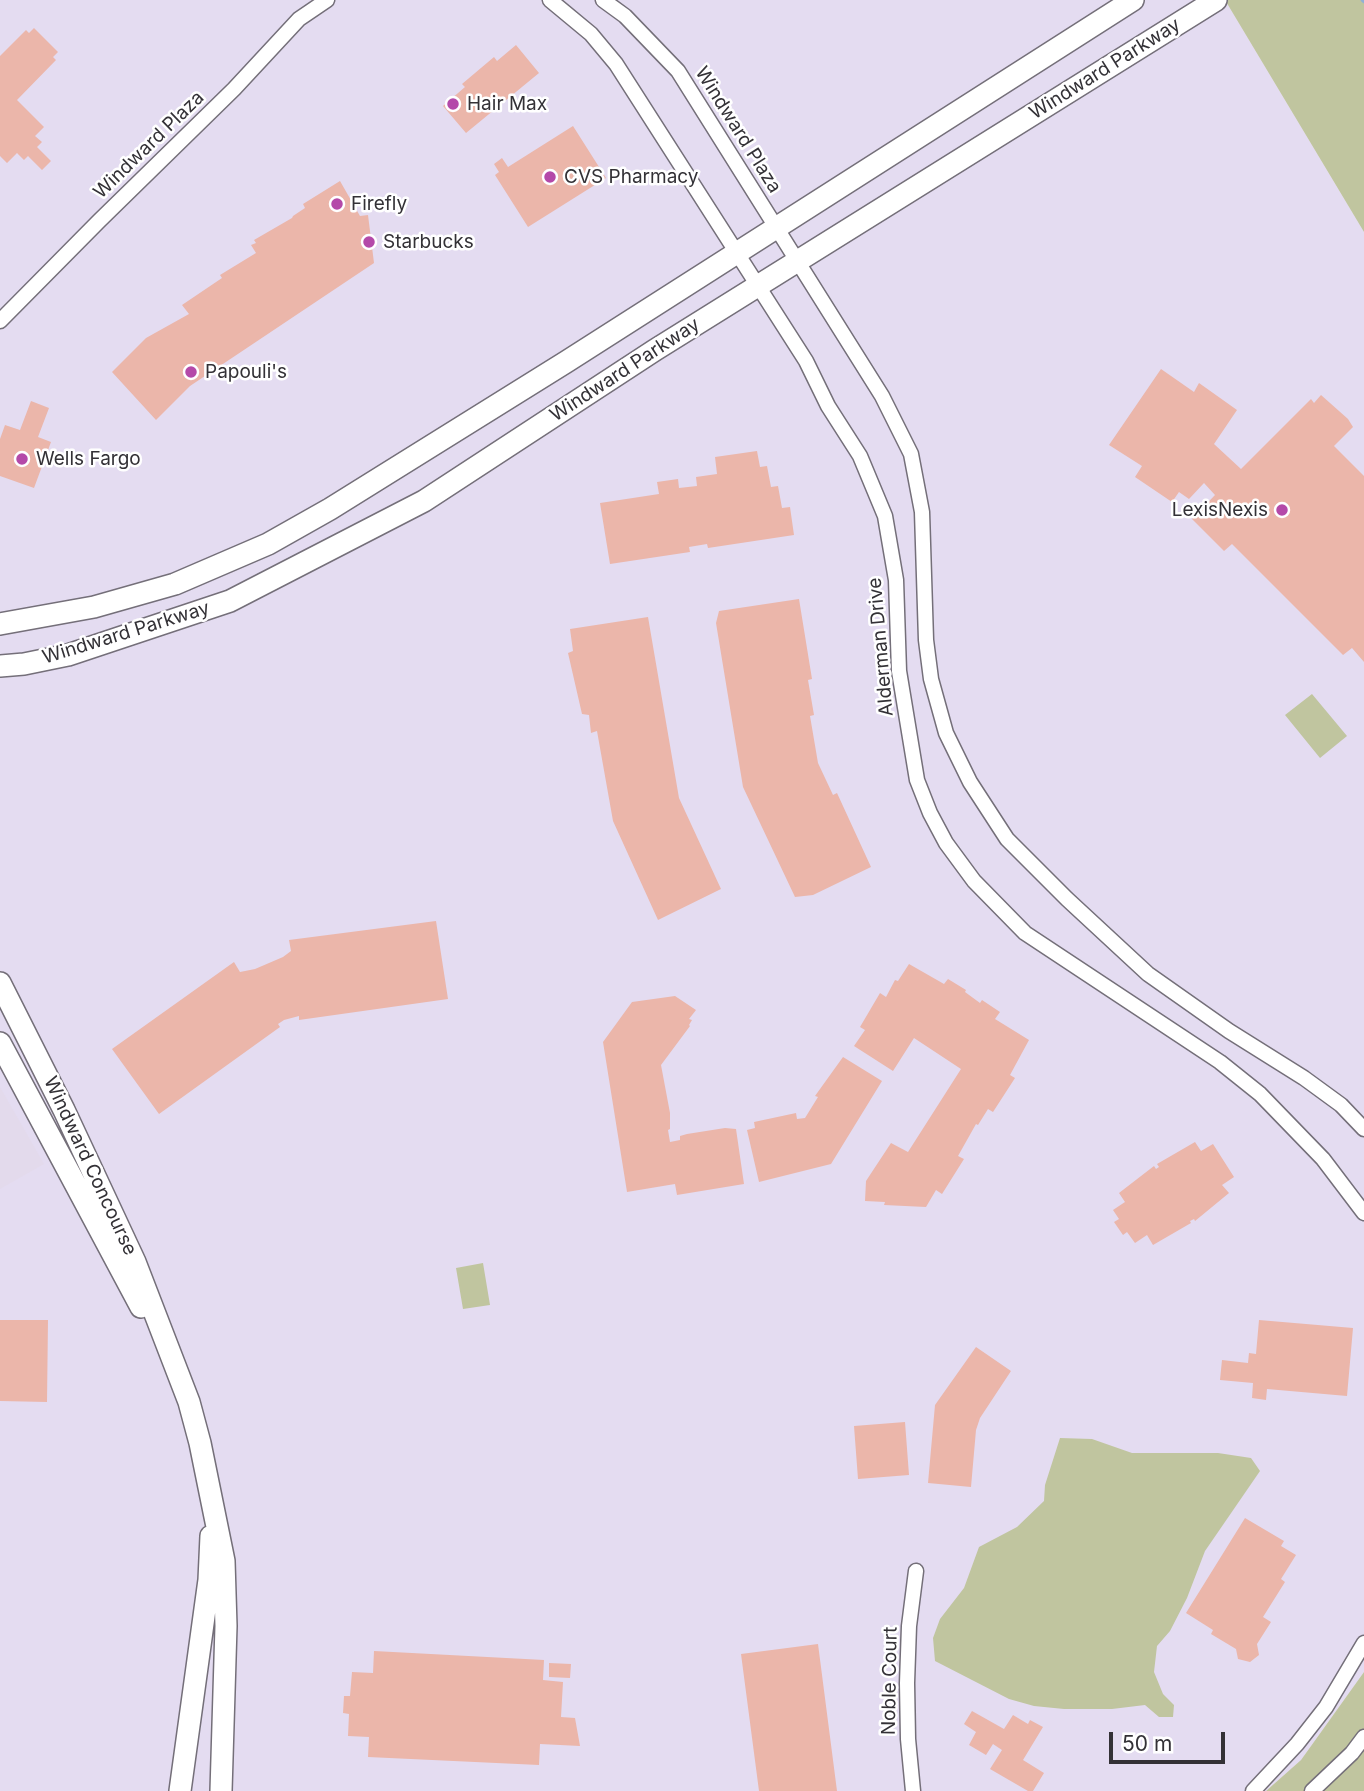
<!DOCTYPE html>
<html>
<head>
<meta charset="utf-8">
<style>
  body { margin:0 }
  #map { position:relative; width:1364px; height:1791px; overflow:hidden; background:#ede7f3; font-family:Inter,sans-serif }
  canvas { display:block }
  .scale { position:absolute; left:1109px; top:1732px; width:116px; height:32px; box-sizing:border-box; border:4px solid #333136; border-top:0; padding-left:9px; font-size:21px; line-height:24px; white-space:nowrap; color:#333136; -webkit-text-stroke:5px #fff; paint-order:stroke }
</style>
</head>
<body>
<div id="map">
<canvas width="1364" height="1791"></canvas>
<div class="scale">50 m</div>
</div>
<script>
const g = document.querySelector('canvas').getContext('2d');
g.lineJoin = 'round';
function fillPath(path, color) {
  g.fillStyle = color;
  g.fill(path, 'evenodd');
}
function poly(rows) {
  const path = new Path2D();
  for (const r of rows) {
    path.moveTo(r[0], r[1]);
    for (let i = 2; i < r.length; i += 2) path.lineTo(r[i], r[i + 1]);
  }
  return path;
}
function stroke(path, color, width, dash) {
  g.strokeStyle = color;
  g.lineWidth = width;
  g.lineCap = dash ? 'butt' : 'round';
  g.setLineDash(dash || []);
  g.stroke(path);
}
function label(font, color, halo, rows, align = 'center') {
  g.font = font + ' Inter,sans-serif';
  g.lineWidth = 5;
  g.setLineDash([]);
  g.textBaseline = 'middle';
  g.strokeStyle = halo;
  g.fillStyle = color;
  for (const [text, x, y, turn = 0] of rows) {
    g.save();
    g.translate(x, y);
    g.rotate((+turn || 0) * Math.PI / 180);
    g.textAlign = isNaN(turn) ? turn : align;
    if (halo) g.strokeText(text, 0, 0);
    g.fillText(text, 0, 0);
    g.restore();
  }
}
const commercial = poly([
  [0,0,1225,0,1364,232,1364,1672,1301,1760,1266,1791,0,1791]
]);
const built = poly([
  [0,1087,44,1164,0,1189]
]);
const green = poly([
  [1225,0,1364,0,1364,232],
  [1312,694,1347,736,1320,758,1285,715],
  [483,1263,490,1305,463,1309,456,1268],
  [1060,1438,1092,1439,1132,1453,1218,1453,1251,1458,1260,1471,1205,1551,1187,1598,1170,1631,1157,1646,1154,1672,1163,1694,1174,1705,1173,1717,1159,1717,1145,1705,1112,1709,1064,1709,1034,1706,1009,1699,935,1661,933,1638,940,1619,964,1588,979,1547,1017,1527,1044,1501,1045,1485],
  [1364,1672,1364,1791,1266,1791,1301,1760]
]);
const stream = poly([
  [1363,0,1364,1]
]);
const building = poly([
  [34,28,58,52,53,57,56,60,17,100,44,127,35,136,42,142,37,147,51,161,42,170,28,156,24,160,17,153,7,163,0,156,0,56,26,30,29,33],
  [516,45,539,73,466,133,443,106,465,87,462,84,494,57,497,61],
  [573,126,606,178,528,227,495,175,499,172,494,164,502,158,508,167],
  [340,181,360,216,368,215,374,263,190,386,156,420,112,372,146,338,189,314,182,305,222,278,220,275,256,253,251,245,256,243,254,240,292,218,293,216,305,208,303,204],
  [1161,369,1194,392,1199,383,1237,410,1214,444,1241,469,1311,399,1314,403,1321,395,1348,419,1353,427,1334,446,1364,476,1364,662,1352,648,1343,655,1232,544,1224,551,1192,519,1215,495,1204,483,1189,499,1179,492,1172,502,1135,477,1142,466,1109,445],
  [31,401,49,408,38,437,51,442,34,488,0,476,0,439,5,425,20,430],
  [757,451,760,467,767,466,771,487,778,486,782,508,790,507,794,535,708,548,707,544,689,547,690,552,610,564,600,503,659,494,657,482,678,479,679,488,697,486,696,477,717,474,715,457],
  [799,599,812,679,808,680,814,715,810,716,818,763,833,795,837,793,871,867,813,895,795,897,743,787,716,623,719,611],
  [648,617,679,798,721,889,658,920,613,821,597,731,591,733,589,715,582,714,568,653,573,651,570,629],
  [436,921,448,999,299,1020,299,1016,284,1020,278,1024,280,1027,159,1114,112,1049,234,962,240,972,255,969,283,957,291,951,289,940],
  [909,964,944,984,948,979,966,990,965,992,980,1003,982,1000,1000,1012,995,1019,1029,1040,1010,1075,1015,1078,993,1112,988,1109,978,1125,976,1124,958,1156,964,1159,942,1194,936,1190,926,1207,884,1205,885,1202,865,1201,866,1181,891,1143,908,1152,961,1069,914,1038,893,1071,854,1046,865,1030,860,1027,880,993,886,997,895,980,898,981],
  [675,996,696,1010,689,1019,692,1020,689,1025,690,1026,661,1065,670,1113,670,1129,668,1130,670,1142,680,1140,680,1136,687,1134,725,1128,736,1129,744,1184,677,1195,675,1184,627,1192,603,1042,632,1002],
  [843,1057,882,1081,831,1164,759,1182,747,1130,755,1128,754,1122,796,1113,797,1119,805,1118,818,1097,815,1096],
  [1195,1142,1201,1151,1213,1144,1234,1177,1222,1185,1229,1193,1195,1221,1194,1219,1190,1221,1191,1223,1153,1245,1147,1235,1135,1243,1127,1232,1123,1235,1114,1222,1119,1219,1113,1210,1125,1202,1119,1193,1154,1166,1156,1169,1159,1167,1157,1164],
  [0,1320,48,1320,47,1402,0,1401],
  [1259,1320,1353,1328,1347,1396,1267,1389,1266,1400,1252,1398,1253,1383,1220,1380,1222,1360,1248,1363,1249,1353,1256,1354],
  [976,1347,1011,1371,980,1418,976,1430,971,1487,928,1483,935,1405],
  [905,1422,909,1475,858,1479,854,1426],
  [1245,1518,1284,1541,1281,1546,1296,1555,1281,1579,1285,1582,1263,1617,1271,1622,1257,1644,1259,1655,1250,1662,1238,1659,1236,1649,1211,1634,1213,1630,1186,1613],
  [818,1644,837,1791,759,1791,741,1654],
  [374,1651,544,1660,543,1680,563,1682,561,1717,575,1718,580,1746,540,1744,539,1765,368,1757,369,1737,348,1736,349,1714,343,1713,344,1696,350,1696,352,1672,373,1673],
  [549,1663,571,1664,570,1678,549,1677],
  [972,1711,1004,1729,1013,1715,1028,1724,1030,1720,1043,1727,1023,1760,1044,1773,1033,1791,1028,1791,990,1769,1002,1750,993,1744,986,1755,969,1745,976,1732,964,1724]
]);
const street = poly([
  [550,0,591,34,616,64,806,361,828,406,860,456,885,516,896,580,899,671,917,780,930,813,946,843,974,881,1025,933,1220,1062,1260,1094,1323,1159,1364,1213],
  [603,0,625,16,678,71,882,396,911,454,922,512,926,640,931,679,946,733,970,782,1007,839,1067,899,1148,974,1229,1031,1304,1078,1341,1105,1364,1129],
  [0,321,99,221,234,89,299,19,327,0],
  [913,1791,908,1739,907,1683,909,1626,916,1571],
  [1253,1791,1297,1744,1326,1707,1364,1643],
  [1312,1791,1352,1753,1364,1737]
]);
const secondary = poly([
  [0,624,94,607,175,584,268,544,330,509,566,362,1133,0],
  [0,666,24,664,68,655,230,601,424,501,655,350,1216,0],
  [0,983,64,1110,135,1262,189,1402,200,1443,224,1561,226,1626,221,1791],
  [0,1043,141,1307],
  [180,1791,209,1580,211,1536]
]);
const markers = [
  [453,104,7,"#b449a9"],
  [550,177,7,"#b449a9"],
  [337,204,7,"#b449a9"],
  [369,242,7,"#b449a9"],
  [191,372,7,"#b449a9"],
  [22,459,7,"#b449a9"],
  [1282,510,7,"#b449a9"]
];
const streetNames = [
  ["Windward Parkway",1105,69,-32],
  ["Windward Plaza",738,130,58],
  ["Windward Plaza",149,145,-44],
  ["Windward Parkway",625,370,-33],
  ["Windward Parkway",126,633,-17],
  ["Alderman Drive",881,647,-95],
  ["Windward Concourse",90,1166,65],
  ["Noble Court",890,1681,-89]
];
const poiNames = [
  ["Hair Max",467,104],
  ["CVS Pharmacy",564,177],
  ["Firefly",351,204],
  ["Starbucks",383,242],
  ["Papouli's",205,372],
  ["Wells Fargo",36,459],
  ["LexisNexis",1268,510,"right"]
];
fillPath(commercial, '#e4dcf1');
fillPath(built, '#e3daec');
fillPath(green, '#c0c59f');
stroke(stream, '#90b0d6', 4.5);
fillPath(building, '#ebb6aa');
stroke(street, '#746f79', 17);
stroke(secondary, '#746f79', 24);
stroke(street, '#fff', 14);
stroke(secondary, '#fff', 21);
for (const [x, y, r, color] of markers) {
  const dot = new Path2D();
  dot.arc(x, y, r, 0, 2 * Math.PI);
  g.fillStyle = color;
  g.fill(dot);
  stroke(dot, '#fff', 2.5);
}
label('19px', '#333136', '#fff', streetNames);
label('19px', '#333136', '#fff', poiNames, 'left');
</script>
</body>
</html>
